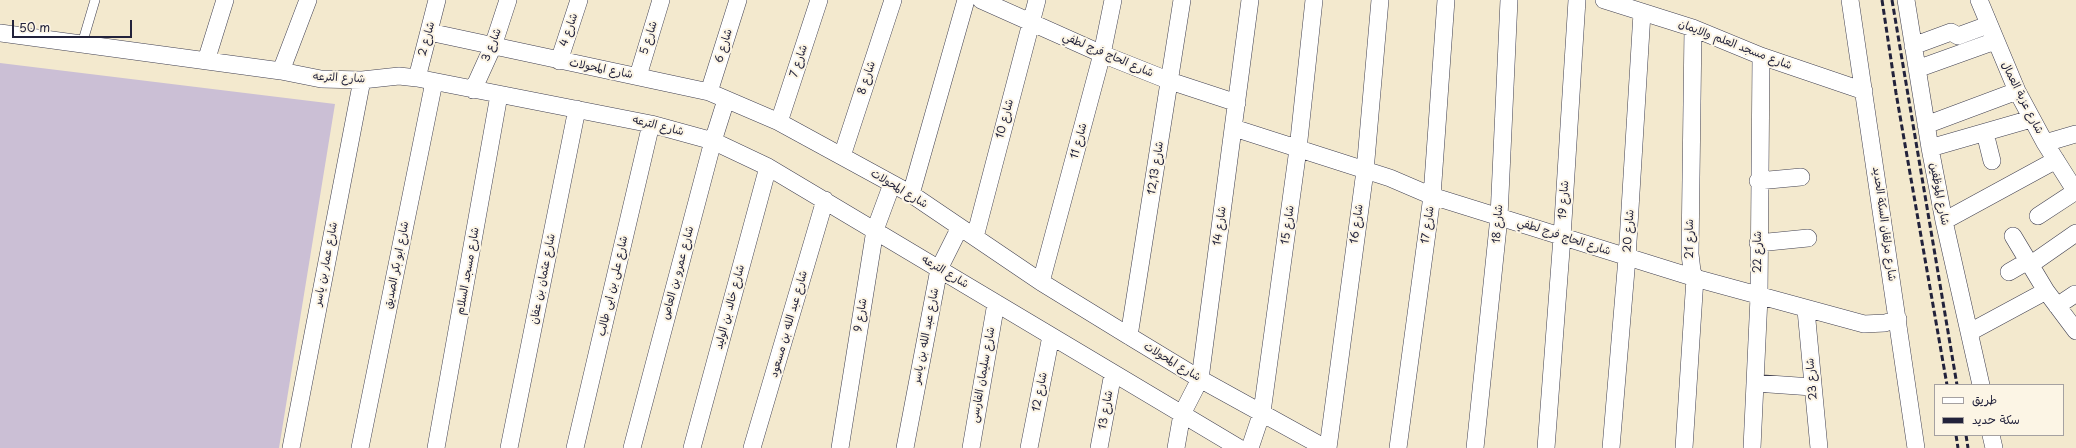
<!DOCTYPE html>
<html>
<head>
<meta charset="utf-8">
<style>
  body { margin:0 }
  #map { position:relative; width:2076px; height:448px; overflow:hidden; background:#f3e9ce; font-family:"Playpen Sans","Playpen Sans Arabic",sans-serif }
  canvas { display:block }
  .legend { position:absolute; left:1934px; top:384px; width:130px; height:52px; box-sizing:border-box; background:#fcf5e5; border:1px solid #a5a1a1; margin:0; padding:5px 7px; list-style:none; font-size:12px; color:#22223b }
  .legend li { display:flex; align-items:center; gap:8px; height:20px }
  .legend b { width:20px; border:1px solid #a5a1a1 }
  .scale { position:absolute; left:12px; top:20px; width:120px; height:18px; box-sizing:border-box; border:2px solid #22223b; border-top:0; padding-left:5px; font-size:12px; line-height:14px; white-space:nowrap; color:#22223b; -webkit-text-stroke:3px #fcf5e5; paint-order:stroke }
</style>
</head>
<body>
<div id="map">
<canvas width="2076" height="448"></canvas>
<ul class="legend">
<li><b style="height:5px;background:#fff"></b>طريق</li>
<li><b style="height:5px;background:#22223b"></b>سكة حديد</li>
</ul>
<div class="scale">50 m</div>
</div>
<script>
const g = document.querySelector('canvas').getContext('2d');
g.lineJoin = 'round';
function fillPath(path, color) {
  g.fillStyle = color;
  g.fill(path, 'evenodd');
}
function poly(rows) {
  const path = new Path2D();
  for (const r of rows) {
    path.moveTo(r[0], r[1]);
    for (let i = 2; i < r.length; i += 2) path.lineTo(r[i], r[i + 1]);
  }
  return path;
}
function stroke(path, color, width, dash) {
  g.strokeStyle = color;
  g.lineWidth = width;
  g.lineCap = dash ? 'butt' : 'round';
  g.setLineDash(dash || []);
  g.stroke(path);
}
function label(font, color, halo, rows, align = 'center') {
  g.font = font + ' "Playpen Sans","Playpen Sans Arabic",sans-serif';
  g.lineWidth = 4;
  g.setLineDash([]);
  g.textBaseline = 'middle';
  g.strokeStyle = halo;
  g.fillStyle = color;
  for (const [text, x, y, turn = 0] of rows) {
    g.save();
    g.translate(x, y);
    g.rotate((+turn || 0) * Math.PI / 180);
    g.textAlign = isNaN(turn) ? turn : align;
    if (halo) g.strokeText(text, 0, 0);
    g.fillText(text, 0, 0);
    g.restore();
  }
}
const industrial = poly([
  [0,63,335,104,279,448,0,448]
]);
const lane = poly([
  [82,44,95,0]
]);
const street = poly([
  [981,0,1102,54,1170,81,1237,103],
  [1604,0,1693,28,1761,56,1864,91],
  [1850,0,1916,448],
  [1906,0,1930,148,1944,221,1981,385],
  [1979,0,2017,91,2045,143,2076,192],
  [429,32,709,92,779,122,911,194,1041,282,1129,336,1200,379,1325,448],
  [0,33,281,71,321,79,362,80,399,76,417,78,651,124,713,141,768,167,1239,448],
  [1913,46,1951,32,1958,36,1988,25],
  [206,61,225,0],
  [559,61,579,0],
  [1917,69,1995,41],
  [281,71,308,0],
  [638,76,661,0],
  [417,78,437,0],
  [473,90,493,46,508,0],
  [709,92,738,0],
  [779,122,819,0],
  [1926,125,2017,91],
  [1234,128,1390,178,1432,196,1695,278,1864,324,1885,323,1898,319],
  [1985,133,1992,161],
  [2045,143,2076,134],
  [1930,148,2031,119],
  [842,156,893,0],
  [1758,181,1801,177],
  [911,194,966,0],
  [2038,216,2076,191],
  [1944,221,2056,160],
  [2013,236,2046,291,2076,331],
  [975,237,1037,0],
  [1758,243,1808,238],
  [2030,265,2076,233],
  [2009,272,2028,261],
  [1041,282,1102,54,1113,0],
  [2057,306,2075,294],
  [1806,310,1819,448],
  [1970,332,2046,291],
  [1129,336,1182,0],
  [1755,383,1812,387],
  [1991,435,1994,448],
  [291,448,362,80],
  [360,448,434,82],
  [436,448,499,95],
  [509,448,577,109],
  [575,448,651,124],
  [632,448,713,141,726,100],
  [692,448,768,167],
  [752,448,825,200],
  [840,448,875,230,892,184],
  [905,448,939,269,960,227],
  [971,448,996,303],
  [1029,448,1051,336],
  [1099,448,1113,373],
  [1176,448,1182,414,1200,379,1250,0],
  [1250,448,1262,412,1298,149,1314,0],
  [1328,448,1365,171,1380,0],
  [1398,448,1432,196,1446,0],
  [1475,448,1499,217,1509,0],
  [1546,448,1562,237,1577,0],
  [1611,448,1627,258,1642,13],
  [1684,448,1695,278,1692,271,1690,254,1693,28],
  [1752,448,1759,297,1761,56]
]);
const rail = poly([
  [1882,0,1896,93,1947,385],
  [1892,0,1957,385],
  [1956,435,1958,448],
  [1966,435,1968,448]
]);
const streetNames = [
  ["شارع 4",569,30,-71],
  ["شارع 5",649,38,-73],
  ["شارع 2",427,39,-75],
  ["شارع 3",492,45,-68],
  ["شارع مسجد العلم والايمان",1735,45,21],
  ["شارع 6",724,46,-73],
  ["شارع الحاج فرج لطفي",1108,55,23],
  ["شارع 7",799,61,-71],
  ["شارع المحولات",601,69,11],
  ["شارع الترعه",339,78,3],
  ["شارع 8",867,78,-72],
  ["شارع عزبة العمال",2022,98,63],
  ["شارع 10",1005,119,-75],
  ["شارع الترعه",658,126,14],
  ["شارع 11",1079,141,-75],
  ["شارع 12,13",1156,168,-81],
  ["شارع المحولات",899,189,31],
  ["شارع الموظفين",1939,194,79],
  ["شارع 19",1564,200,-86],
  ["شارع 16",1357,224,-82],
  ["شارع 18",1498,224,-86],
  ["شارع مزلقان السكة الحديد",1884,224,82],
  ["شارع 15",1288,225,-82],
  ["شارع 17",1428,225,-82],
  ["شارع 14",1220,226,-82],
  ["شارع 20",1629,231,-86],
  ["شارع الحاج فرج لطفي",1564,237,18],
  ["شارع 21",1690,239,-90],
  ["شارع 22",1758,252,-90],
  ["شارع عمار بن ياسر",326,264,-79],
  ["شارع ابو بكر الصديق",397,265,-79],
  ["شارع مسجد السلام",468,271,-80],
  ["شارع الترعه",945,272,31],
  ["شارع عمرو بن العاص",678,273,-75],
  ["شارع عثمان بن عفان",543,279,-79],
  ["شارع على بن ابى طالب",613,286,-77],
  ["شارع خالد بن الوليد",730,307,-75],
  ["شارع 9",861,315,-81],
  ["شارع عبد الله بن مسعود",789,324,-74],
  ["شارع عبد الله بن ياسر",926,336,-79],
  ["شارع المحولات",1172,362,31],
  ["شارع سليمان الفارسى",983,375,-80],
  ["شارع 23",1812,379,-95],
  ["شارع 12",1040,392,-79],
  ["شارع 13",1106,410,-80]
];
fillPath(industrial, '#cbbfd5');
stroke(lane, '#414051', 10);
stroke(street, '#414051', 18);
stroke(lane, '#fff', 9);
stroke(street, '#fff', 17);
stroke(rail, '#22223b', 3, [6, 3]);
label('11px', '#22223b', '#fcf5e5', streetNames);
</script>
</body>
</html>
